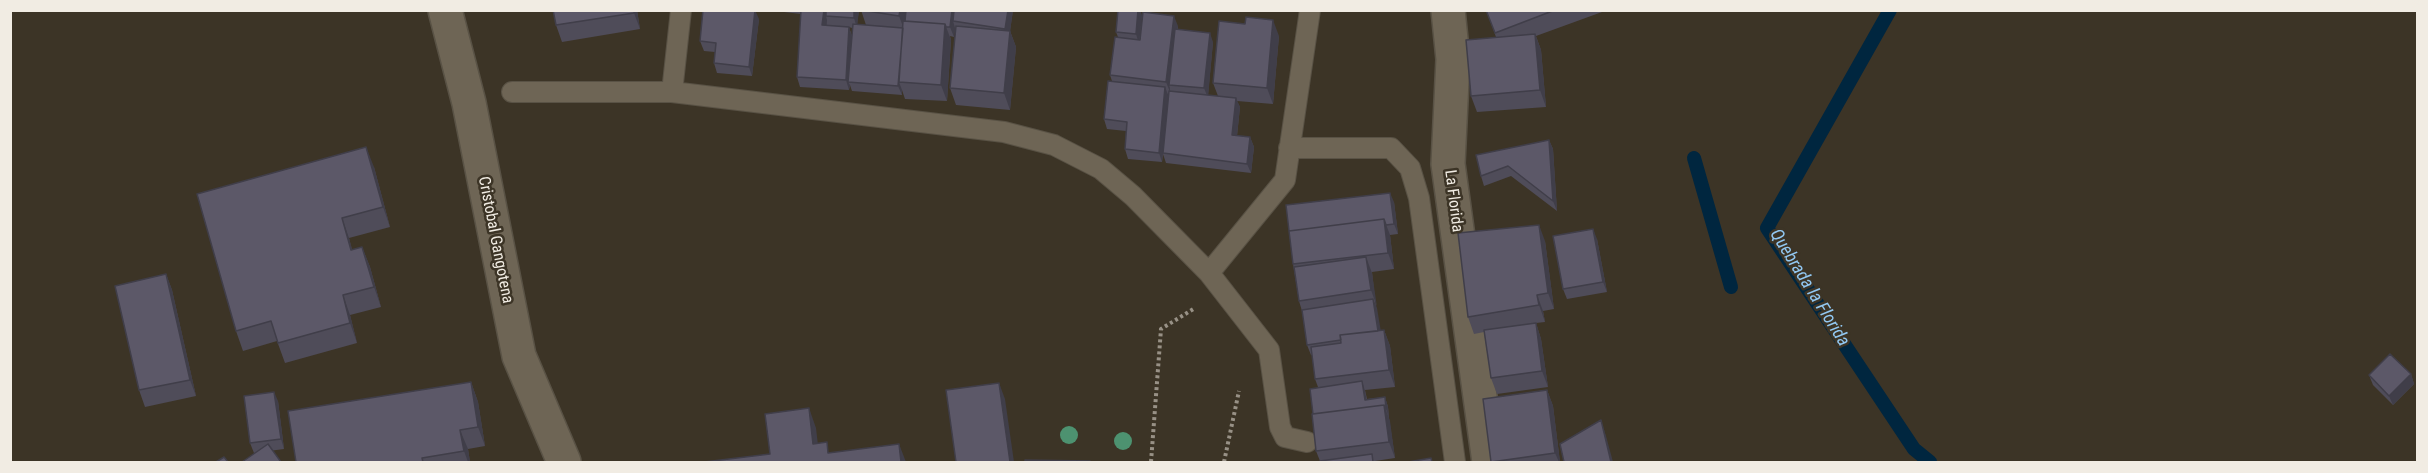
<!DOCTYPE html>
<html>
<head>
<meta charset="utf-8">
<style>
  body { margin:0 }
  #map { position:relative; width:2428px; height:473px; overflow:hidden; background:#3c3426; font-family:"Roboto Condensed",sans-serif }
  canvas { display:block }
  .frame { position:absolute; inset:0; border:12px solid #f1ece3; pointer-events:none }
</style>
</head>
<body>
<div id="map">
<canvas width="2428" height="473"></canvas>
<div class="frame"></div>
</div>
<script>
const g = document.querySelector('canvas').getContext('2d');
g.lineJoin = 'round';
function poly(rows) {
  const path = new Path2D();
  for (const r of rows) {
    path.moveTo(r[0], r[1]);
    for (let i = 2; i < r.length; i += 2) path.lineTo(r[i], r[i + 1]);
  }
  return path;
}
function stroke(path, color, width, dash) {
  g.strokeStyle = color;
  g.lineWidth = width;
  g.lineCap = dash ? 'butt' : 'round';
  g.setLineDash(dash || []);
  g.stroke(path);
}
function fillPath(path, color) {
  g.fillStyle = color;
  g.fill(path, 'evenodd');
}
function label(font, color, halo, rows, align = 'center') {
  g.font = font + ' "Roboto Condensed",sans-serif';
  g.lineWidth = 5;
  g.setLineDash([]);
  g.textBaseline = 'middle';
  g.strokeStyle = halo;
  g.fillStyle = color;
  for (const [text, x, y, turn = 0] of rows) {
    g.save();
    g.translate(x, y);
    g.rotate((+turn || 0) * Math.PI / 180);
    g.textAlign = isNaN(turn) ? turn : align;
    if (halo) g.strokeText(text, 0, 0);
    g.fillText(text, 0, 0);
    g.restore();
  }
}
const stream = poly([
  [1890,10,1767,228,1914,449,1930,462],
  [1694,158,1731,287]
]);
const path = poly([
  [1151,462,1161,329,1195,308],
  [1224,462,1239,391]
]);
const lane = poly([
  [512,92,672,92,1004,132,1054,145,1101,169,1133,196,1209,273,1269,350,1280,427,1285,437,1307,442],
  [672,92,681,10],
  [1289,148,1391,148,1410,168,1419,198,1455,462],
  [1209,273,1285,180,1310,10]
]);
const street = poly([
  [445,10,469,103,519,356,564,462],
  [1448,10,1453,59,1448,164,1489,462]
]);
const trees = [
  [1069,435],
  [1123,441]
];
const wall = poly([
  [637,10,640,29,562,42,556,25],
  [767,10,825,10,826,13,826,10,859,10,857,24,866,25,861,10,1013,10,1010,31,1016,47,1010,110,956,105,950,88,956,30,955,28,954,37,950,36,951,40,947,101,905,99,902,90,902,95,852,91,850,85,849,90,800,87,797,77,801,14],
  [849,27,852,28,852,36],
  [1486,10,1602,10,1602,12,1536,36,1541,50,1546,107,1477,112,1471,96,1496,37],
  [1142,15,1140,40,1178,26,1178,29,1213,42,1208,95,1218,96,1213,83,1279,36,1273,104,1237,101,1240,107,1237,136,1250,137,1254,147,1251,173,1166,163,1163,154,1162,162,1128,159,1125,149,1126,131,1107,129,1104,119,1112,81,1110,75,1118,37,1116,32],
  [759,19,752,76,717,73,714,63,715,52,704,51,700,41],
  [1549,140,1553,149,1557,211,1511,176,1484,186,1481,176],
  [374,167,390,227,349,238,352,250,362,247,370,267,381,307,350,315,357,343,285,363,277,341,243,351,236,331],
  [1394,202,1398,234,1390,235,1394,269,1372,272,1376,307,1380,330,1384,330,1390,346,1395,387,1365,390,1367,399,1385,397,1388,407,1389,418,1395,458,1375,461,1375,462,1320,461,1316,451,1313,414,1318,387,1315,379,1312,355,1311,355,1307,345,1302,311,1299,301,1293,264,1289,231],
  [1597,239,1607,292,1567,299,1563,289],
  [1545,241,1554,309,1543,311,1545,322,1536,323,1541,339,1548,387,1497,394,1491,378,1484,332,1474,334,1468,317],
  [166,274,172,290,196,396,145,407,139,390],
  [2411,374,2414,384,2393,405,2373,385,2369,375],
  [471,382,478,402,485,446,468,449,470,462,296,462],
  [1547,390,1553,406,1560,462,1491,462],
  [278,401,284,449,254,453,250,443]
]);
const shadedWall = poly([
  [634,10,637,10,640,29,634,13],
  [755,10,759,19,752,76,749,67],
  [824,10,825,10,827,16,826,16,827,20,826,35,822,25],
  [854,10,859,10,857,28,854,18],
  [900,10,908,10,905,32,899,16],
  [952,10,957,10,953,21,955,28,954,37,950,27],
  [1008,10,1013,10,1009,39,1005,29],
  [1138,10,1140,10,1142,15,1139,44,1136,34],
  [1174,16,1178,26,1171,85,1169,85,1170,88,1170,92,1166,82],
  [1273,20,1279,36,1273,104,1267,88],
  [945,24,951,40,947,101,941,85],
  [849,27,852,37,848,82,850,85,849,90,846,80],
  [903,28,899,82,902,90,902,95,898,86],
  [1010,31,1016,47,1010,110,1004,93],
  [1210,33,1213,42,1208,98,1204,88],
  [1535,34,1541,50,1546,107,1540,90],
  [1165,87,1169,97,1162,162,1159,153],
  [1236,98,1240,107,1236,145,1232,135],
  [1250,137,1254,147,1251,173,1247,164],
  [1549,140,1553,149,1557,211,1553,201],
  [366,147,374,167,390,227,383,207],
  [1390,193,1394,202,1398,234,1394,224],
  [342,218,349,238,358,270,351,250],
  [1384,219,1390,235,1394,269,1388,253],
  [1539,225,1545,241,1554,309,1548,293],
  [1593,229,1597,239,1607,292,1603,282],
  [362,247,370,267,381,307,374,287],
  [1366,257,1372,273,1377,307,1371,290],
  [166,274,172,290,196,396,190,380],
  [343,295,350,315,357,343,350,323],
  [1537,295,1543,311,1545,322,1539,305],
  [1373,299,1377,308,1383,344,1379,334],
  [1536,323,1541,339,1548,387,1542,371],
  [1384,330,1390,346,1395,387,1389,370],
  [2411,374,2414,384,2393,405,2389,396],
  [1362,381,1365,391,1368,409,1365,400],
  [471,382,478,402,485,446,478,427],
  [999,383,1005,399,1014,462,1010,462],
  [1547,390,1553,406,1560,462,1559,462,1555,453],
  [274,392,278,401,284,449,281,439],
  [1385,397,1388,407,1389,418,1386,409],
  [1384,405,1390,421,1395,458,1389,442],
  [809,408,816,428,820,462,813,444],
  [1601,420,1606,436,1613,462,1611,462],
  [460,430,468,449,470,462,468,462,464,451],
  [899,444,906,462,901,462]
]);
const building = poly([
  [553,10,634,10,634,13,556,25,553,10],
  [703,10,755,10,749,67,714,63,716,43,700,41,703,10],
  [801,10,824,10,822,25,849,27,846,80,797,77,801,10],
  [826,10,854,10,854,18,826,16,826,10],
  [861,10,900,10,899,16,861,10],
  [906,10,952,10,950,27,946,27,945,24,905,21,906,10],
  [954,10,1008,10,1005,29,953,21,954,10],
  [1118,10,1138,10,1136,34,1116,32,1118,10],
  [1486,10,1555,10,1495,33,1486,10],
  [1143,12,1174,16,1166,82,1110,75,1115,37,1140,40,1143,12],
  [1246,17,1273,20,1267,88,1213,83,1219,21,1245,24,1246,17],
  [903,21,945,24,941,85,899,82,903,21],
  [853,24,903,28,898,86,848,82,853,24],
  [956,26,1010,31,1004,93,950,88,956,26],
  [1175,29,1210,33,1204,88,1169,85,1175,29],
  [1535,34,1540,90,1471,96,1466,40,1535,34],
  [1108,81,1165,87,1159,153,1125,149,1127,122,1104,119,1108,81],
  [1169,91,1236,98,1232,135,1250,137,1247,164,1163,153,1169,91],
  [1549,140,1553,201,1508,166,1481,176,1476,155,1549,140],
  [366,147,383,207,342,218,351,250,362,247,374,287,343,295,350,323,278,343,271,321,236,331,197,194,366,147],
  [1390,193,1394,224,1386,225,1384,219,1289,231,1286,205,1390,193],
  [1384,219,1388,253,1293,264,1289,231,1384,219],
  [1539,225,1548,293,1537,295,1539,305,1468,317,1458,233,1539,225],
  [1593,229,1603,282,1563,289,1553,236,1593,229],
  [1366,257,1371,290,1299,301,1294,267,1366,257],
  [166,274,190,380,139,390,115,286,166,274],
  [1373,299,1378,331,1340,335,1341,340,1307,345,1302,310,1373,299],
  [1536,323,1542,371,1491,378,1484,330,1536,323],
  [1384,330,1389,370,1315,379,1311,347,1341,343,1340,335,1384,330],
  [2390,354,2411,374,2389,396,2369,375,2390,354],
  [1362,381,1365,400,1385,397,1386,409,1384,405,1313,414,1310,389,1362,381],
  [471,382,478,427,460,430,464,451,422,458,423,462,296,462,288,411,471,382],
  [999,383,1010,462,956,462,946,390,999,383],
  [1547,390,1555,453,1491,462,1483,399,1547,390],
  [274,392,281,439,250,443,244,396,274,392],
  [1384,405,1389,442,1316,451,1312,414,1384,405],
  [809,408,813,444,827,442,828,453,899,444,901,462,704,462,770,454,765,414,809,408],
  [1601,420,1611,462,1564,462,1560,444,1601,420],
  [268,444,281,462,242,462,268,444],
  [1372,454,1373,462,1320,462,1320,461,1372,454],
  [224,457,228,462,216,462,224,457],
  [1431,458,1432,462,1408,462,1431,458],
  [1025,460,1090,461,1090,462,1025,462,1025,460]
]);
const streetNames = [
  ["La Florida",1453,201,83],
  ["Cristobal Gangotena",495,240,79]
];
const waterNames = [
  ["Quebrada la Florida",1809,288,58]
];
stroke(stream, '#00263f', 14);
stroke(lane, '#595245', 22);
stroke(street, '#595245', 36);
stroke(path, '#989186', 4, [3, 3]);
stroke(lane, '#6e6555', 20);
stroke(street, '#6e6555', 33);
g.fillStyle = '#4d9270';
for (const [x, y] of trees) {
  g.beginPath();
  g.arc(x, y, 9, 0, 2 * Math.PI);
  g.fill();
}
fillPath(wall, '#4f4c59');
fillPath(shadedWall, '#403e49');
fillPath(building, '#5c5868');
stroke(building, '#403e49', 1.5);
label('16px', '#f1ece3', '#3c3426', streetNames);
label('italic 18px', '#92c8f2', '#3c3426', waterNames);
</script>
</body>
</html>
